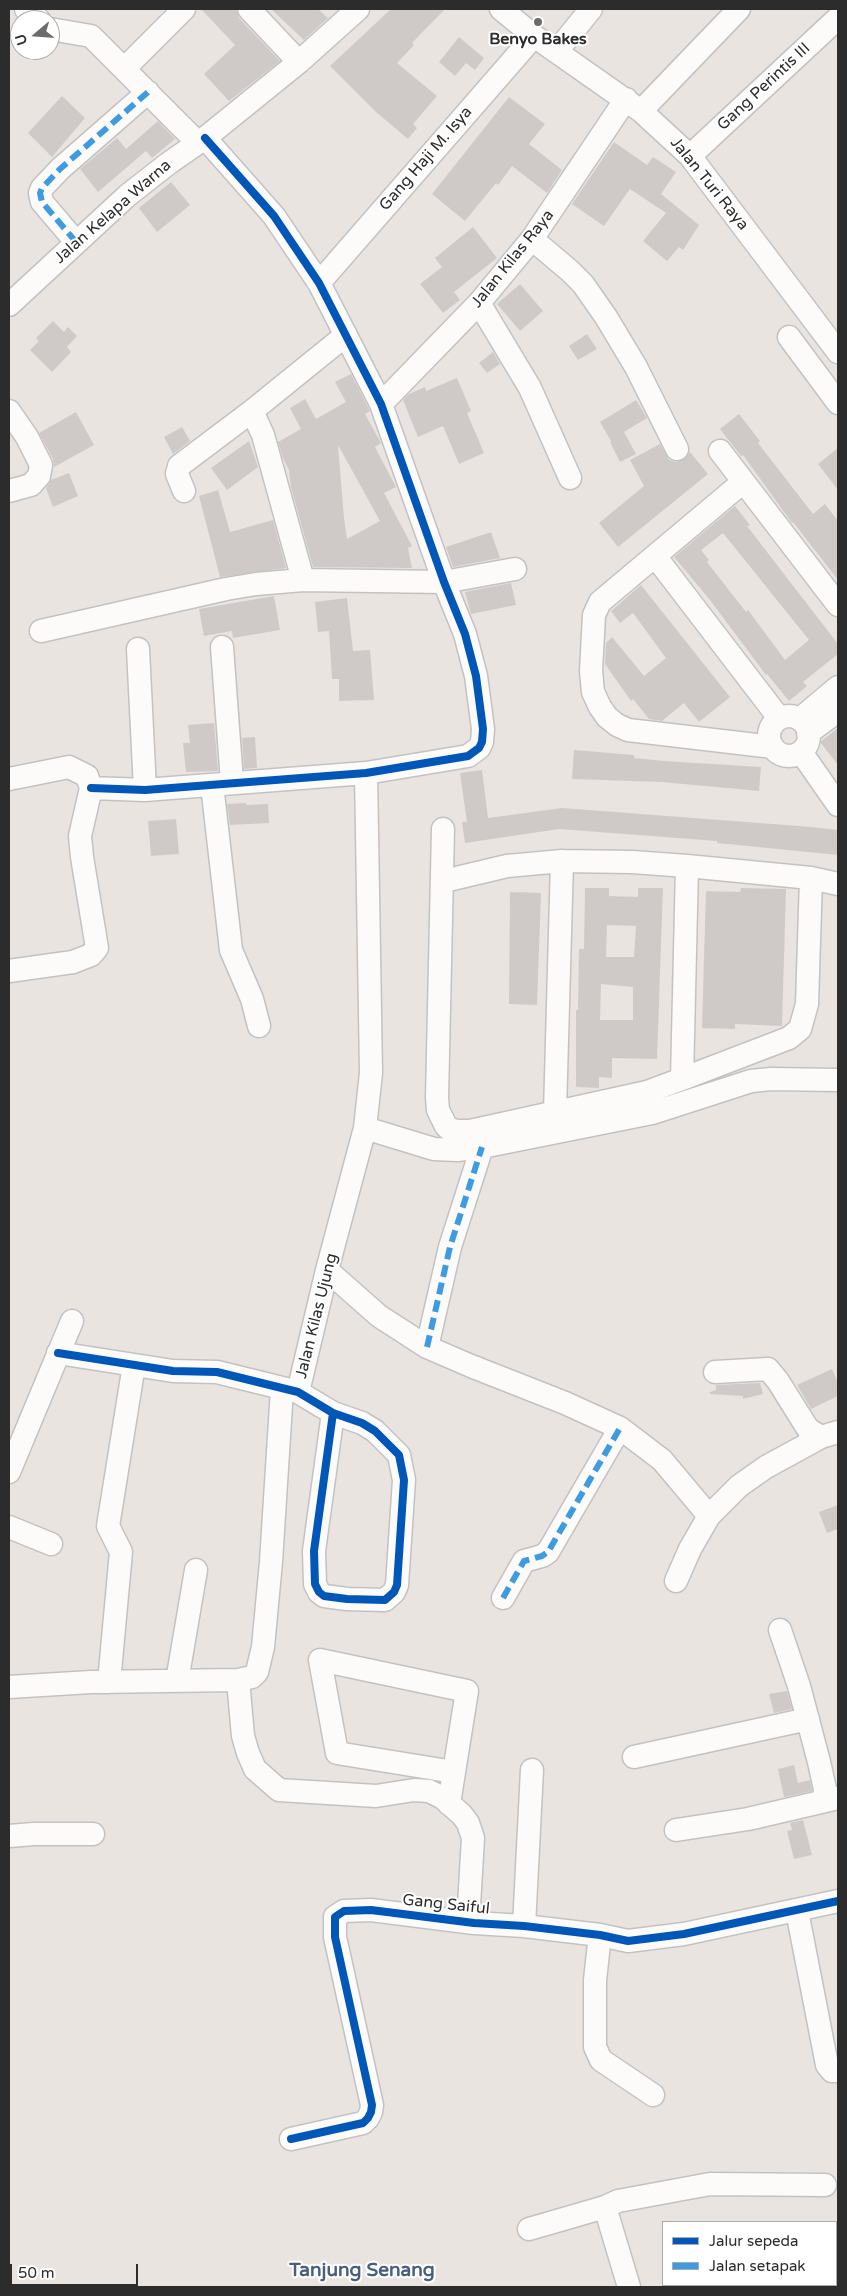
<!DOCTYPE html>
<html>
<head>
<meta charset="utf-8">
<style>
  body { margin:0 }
  #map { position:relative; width:847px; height:2296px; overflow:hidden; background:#eae4e1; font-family:"Varela Round",sans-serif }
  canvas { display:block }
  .frame { position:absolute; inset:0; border:10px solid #2c2c2c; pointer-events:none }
  .legend { position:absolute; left:662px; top:2221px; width:175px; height:65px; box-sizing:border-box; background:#fff; border:1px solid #ababab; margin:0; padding:6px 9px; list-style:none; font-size:15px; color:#2c2c2c }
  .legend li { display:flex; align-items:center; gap:10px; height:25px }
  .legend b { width:25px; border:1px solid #ababab }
  .north { position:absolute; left:10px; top:10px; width:50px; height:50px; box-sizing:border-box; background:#fff; border:1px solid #ababab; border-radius:50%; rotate:252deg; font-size:14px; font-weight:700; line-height:20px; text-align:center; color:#2c2c2c }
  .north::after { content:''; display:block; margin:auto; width:18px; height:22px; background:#6e6c6b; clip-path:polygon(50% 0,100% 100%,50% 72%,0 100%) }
  .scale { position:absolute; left:10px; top:2264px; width:128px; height:22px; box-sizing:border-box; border:2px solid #2c2c2c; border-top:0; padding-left:6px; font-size:15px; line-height:18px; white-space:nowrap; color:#2c2c2c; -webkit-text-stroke:4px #fff; paint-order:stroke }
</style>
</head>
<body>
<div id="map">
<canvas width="847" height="2296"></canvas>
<div class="frame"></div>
<ul class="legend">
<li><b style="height:6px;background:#0057b8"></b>Jalur sepeda</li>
<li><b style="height:6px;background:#3d9ce1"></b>Jalan setapak</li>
</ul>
<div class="north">U</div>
<div class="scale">50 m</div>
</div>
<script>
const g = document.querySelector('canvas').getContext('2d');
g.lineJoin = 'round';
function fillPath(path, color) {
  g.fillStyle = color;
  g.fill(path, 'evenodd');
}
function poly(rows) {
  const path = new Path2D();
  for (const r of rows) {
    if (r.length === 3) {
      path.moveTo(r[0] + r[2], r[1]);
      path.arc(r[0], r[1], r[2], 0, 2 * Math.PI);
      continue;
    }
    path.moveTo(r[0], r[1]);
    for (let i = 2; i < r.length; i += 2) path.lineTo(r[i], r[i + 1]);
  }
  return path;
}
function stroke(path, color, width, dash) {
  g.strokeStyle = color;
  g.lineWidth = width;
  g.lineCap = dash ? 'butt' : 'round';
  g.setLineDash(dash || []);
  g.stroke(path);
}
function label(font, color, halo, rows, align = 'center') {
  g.font = font + ' "Varela Round",sans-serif';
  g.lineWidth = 4;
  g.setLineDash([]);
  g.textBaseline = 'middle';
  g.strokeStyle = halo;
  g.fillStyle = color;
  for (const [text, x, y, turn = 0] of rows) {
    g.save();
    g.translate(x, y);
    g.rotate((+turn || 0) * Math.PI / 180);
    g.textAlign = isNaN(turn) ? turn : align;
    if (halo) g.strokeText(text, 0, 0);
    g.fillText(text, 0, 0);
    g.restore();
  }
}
const building = poly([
  [201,9,236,9,239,18,280,61,229,101,204,74,235,45],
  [271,9,318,9,328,18,304,40],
  [391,9,445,9,412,43,414,45,397,63,437,96,413,124,417,128,408,139,376,112,330,66],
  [459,37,484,58,475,70,466,63,455,76,439,62],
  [62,96,85,118,52,157,28,133],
  [509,97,545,124,529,144,562,170,547,193,512,166,498,185,496,183,465,221,432,194],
  [158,121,175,139,152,158,146,151,98,192,80,169,117,138,126,149],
  [614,142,647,165,653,157,676,172,661,194,699,225,683,250,679,247,667,261,643,241,666,213,630,189,604,226,572,204],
  [171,182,190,205,157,232,139,208],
  [473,227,497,258,454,292,460,300,443,313,420,284,442,267,435,258],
  [520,284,543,311,520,331,497,304],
  [53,321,64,332,68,327,77,336,67,347,71,352,52,372,30,350,39,341,36,338],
  [587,334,597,349,578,360,569,346],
  [493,352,500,364,487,373,479,363],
  [351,374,370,411,365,414,381,443,375,447,396,487,384,493,412,546,408,548,412,568,313,567,291,487,289,470,283,458,278,442,301,429,290,408,305,399,316,419,346,402,335,382],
  [338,445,380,521,347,539,344,518],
  [457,378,471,411,467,413,484,453,459,464,443,426,418,437,403,400,409,394,425,387,426,391],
  [636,400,647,418,624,432,636,454,620,462,610,442,611,441,600,422],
  [76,412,94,445,54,467,53,459,39,433],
  [739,414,760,441,758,443,813,514,825,504,838,521,838,580,793,522,792,523,743,455,741,456,720,429],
  [182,427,190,441,173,454,164,437],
  [249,441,258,467,227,490,211,468],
  [660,444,669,460,676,462,683,460,690,452,708,474,618,547,599,523,644,486,630,460],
  [838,448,838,490,818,464],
  [69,473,78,496,53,507,46,488,51,480],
  [218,490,230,532,273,520,286,568,220,577,199,496],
  [735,506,750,525,747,526,838,644,838,654,803,682,807,686,789,701,767,674,766,675,710,600,674,557],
  [723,533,809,640,785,660,748,610,746,612,707,562,709,560,701,550],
  [491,532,500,558,453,567,446,547],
  [511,583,516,605,471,614,465,592],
  [641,585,730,697,699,722,684,703,662,721,649,719,633,699,631,701,605,664,606,643,612,637,644,676,666,658,633,613,620,623,611,611],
  [274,596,280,630,233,638,232,631,204,636,199,609],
  [347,598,353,651,370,650,374,700,339,701,339,679,332,679,329,631,318,632,315,602],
  [214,723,218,771,186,772,183,743,190,743,188,725],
  [838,728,838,765,820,742],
  [255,737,257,768,244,769,242,738],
  [574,750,634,755,634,758,664,761,761,767,759,791,662,782,572,779],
  [482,770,488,818,562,808,812,827,838,830,838,855,717,843,717,841,559,829,465,843,462,822,467,822,460,773],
  [246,803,246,805,268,804,269,823,230,825,227,804],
  [176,819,179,854,151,856,148,821],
  [585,888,609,888,609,896,638,897,638,888,663,888,657,1059,612,1058,612,1078,599,1077,599,1088,576,1087,576,1010,578,1010,579,949,584,949],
  [607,925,636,926,634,957,606,957],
  [601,984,633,987,633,1020,600,1020],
  [741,888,786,889,782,1026,735,1024,735,1029,702,1028,706,891,740,892],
  [510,892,541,893,537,1005,509,1004],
  [832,1369,838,1383,838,1396,811,1409,797,1385],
  [760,1383,763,1394,743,1399,743,1396,710,1394,710,1392,716,1390,716,1385],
  [838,1505,838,1529,827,1533,819,1512],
  [787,1691,792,1709,774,1713,769,1694],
  [794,1765,798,1783,810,1780,812,1791,784,1797,778,1769],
  [803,1820,812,1855,794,1859,787,1831,792,1830,790,1823]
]);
const minor = poly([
  [26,9,39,20],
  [249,9,299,62],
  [501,9,534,36,641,111,690,156,838,352],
  [50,29,91,36,198,143],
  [557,51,591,9],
  [124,69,184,9],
  [641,111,739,9],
  [690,156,838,18],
  [532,239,570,271,583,284,606,317,636,367,677,449],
  [76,242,42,202,40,193,42,188,60,169,148,92],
  [319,283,534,36],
  [479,303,530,388,570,478],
  [9,305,128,195,169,163,205,138,299,62,358,9],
  [789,337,838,403],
  [381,404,479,303,532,239,626,99],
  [9,411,27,437,41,465,39,476,31,485,9,491],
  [252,411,263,435,303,580],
  [720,451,838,605],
  [743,482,600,602,594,615,591,671,593,692,600,707,607,717,617,725,628,730,773,747],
  [184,491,177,474,179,466,252,411,346,335],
  [655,556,779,718],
  [41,631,226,589,256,584,303,580,444,582,515,569],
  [222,647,232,782],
  [138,649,145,790],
  [789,736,20],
  [800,719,838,687],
  [808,733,838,711],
  [801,752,838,805],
  [9,779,69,767,87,776,91,788,80,836,82,857,97,948,91,955,73,962,9,971],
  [212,785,231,950,252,999,259,1026],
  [91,788,145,790,366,773,468,756,479,748,482,742,483,729,476,676,465,634,444,582,381,404,319,283,274,216,205,138],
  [443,829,437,1098,438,1110,446,1126,449,1129,457,1131,470,1131,647,1092,682,1079,687,866],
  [444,881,507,866,562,861,632,862,687,866,811,878,838,884],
  [682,1079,789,1038,800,1029,807,1004,811,878],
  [555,1112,562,861],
  [365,1128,434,1149,457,1150,482,1147,652,1113,751,1081,771,1079,838,1080],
  [327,1270,379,1316,427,1347,471,1366,565,1403,620,1428,662,1460,709,1516],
  [427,1347,450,1247,482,1147],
  [58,1353,173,1371,217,1372,298,1392,333,1413,362,1423,375,1431,399,1455,404,1480,397,1585,394,1592,385,1600,347,1599,324,1596,319,1592,315,1584,314,1551,333,1413],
  [715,1372,768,1369,778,1381,808,1429,821,1437],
  [298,1392,327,1270,365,1128,371,1073,366,773],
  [9,1472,72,1321],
  [9,1527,51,1544],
  [676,1581,690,1549,709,1516,739,1486,766,1467,821,1437,838,1432],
  [503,1598,524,1561,542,1556,548,1552,620,1428],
  [780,1630,799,1686,819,1762,825,1789,824,1801],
  [238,1680,243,1736,248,1753,255,1769,279,1790,376,1796,414,1790,429,1791,443,1798,462,1815,468,1823,473,1838,468,1922],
  [177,1681,196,1570],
  [109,1682,121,1552,108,1526,134,1365],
  [9,1687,91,1682,238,1680,252,1677,257,1672,263,1647,271,1562,282,1389],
  [634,1757,808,1719],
  [449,1804,454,1772,467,1691,320,1660,337,1753,454,1772],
  [676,1830,748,1819,838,1798],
  [9,1836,34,1834,93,1834],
  [797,1911,827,2065,832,2071,838,2071],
  [524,1926,532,1770],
  [600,1935,595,1980,595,2047,601,2060,653,2095],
  [291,2139,363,2123,368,2118,371,2112,372,2105,335,1937,335,1917,344,1911,371,1910,474,1923,524,1926,600,1935,628,1941,684,1934,838,1901],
  [605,2207,618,2201,710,2184,825,2185],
  [529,2229,605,2207,629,2287],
  [836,2243,838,2243],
  [773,2287,773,2285]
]);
const quiet = poly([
  [76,242,42,202,40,193,42,188,60,169,148,92],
  [427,1347,450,1247,482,1147],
  [503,1598,524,1561,542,1556,548,1552,620,1428],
  [836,2243,838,2243],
  [773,2287,773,2285]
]);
const cycleway = poly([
  [91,788,145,790,366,773,468,756,479,748,482,742,483,729,476,676,465,634,444,582,381,404,319,283,274,216,205,138],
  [58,1353,173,1371,217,1372,298,1392,333,1413,362,1423,375,1431,399,1455,404,1480,397,1585,394,1592,385,1600,347,1599,324,1596,319,1592,315,1584,314,1551,333,1413],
  [291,2139,363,2123,368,2118,371,2112,372,2105,335,1937,335,1917,344,1911,371,1910,474,1923,524,1926,600,1935,628,1941,684,1934,838,1901]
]);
const markers = [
  [538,22,5,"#6e6c6b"]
];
const poiNames = [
  ["Benyo Bakes",538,40]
];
const streetNames = [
  ["Gang Perintis III",764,87,-43],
  ["Gang Haji M. Isya",426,159,-49],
  ["Jalan Turi Raya",709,184,51],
  ["Jalan Kelapa Warna",113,212,-41],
  ["Jalan Kilas Raya",513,259,-51],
  ["Jalan Kilas Ujung",317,1316,-76],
  ["Gang Saiful",446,1905,6]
];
const quarterNames = [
  ["Tanjung Senang",362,2271]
];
fillPath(building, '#cfcac8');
stroke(minor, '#c3c2c3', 25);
stroke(minor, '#fcfbfa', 22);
stroke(quiet, '#3d9ce1', 6, [12, 6]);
stroke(cycleway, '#0057b8', 8);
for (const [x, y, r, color] of markers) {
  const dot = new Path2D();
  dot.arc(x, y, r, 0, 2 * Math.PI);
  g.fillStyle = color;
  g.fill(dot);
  stroke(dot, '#fff', 2);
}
label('bold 16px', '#2c2c2c', '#fff', poiNames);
label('16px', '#2c2c2c', '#fff', streetNames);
label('bold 19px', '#486080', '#fff', quarterNames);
</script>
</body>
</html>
